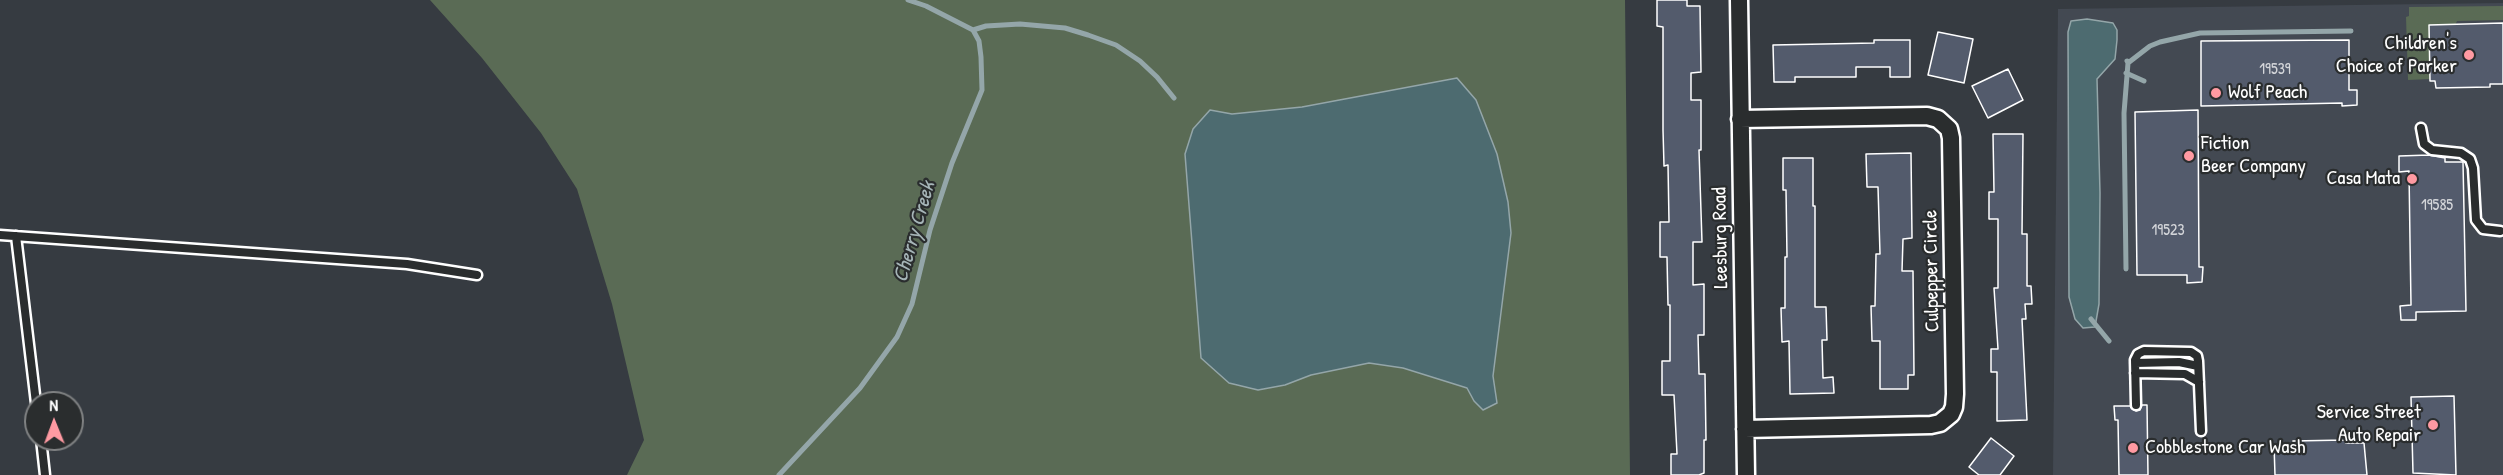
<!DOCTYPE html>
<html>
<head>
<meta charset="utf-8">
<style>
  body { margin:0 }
  #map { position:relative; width:2503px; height:475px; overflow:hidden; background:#363b41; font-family:"Patrick Hand",sans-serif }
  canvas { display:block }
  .north { position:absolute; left:24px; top:391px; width:60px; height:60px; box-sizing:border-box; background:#2a2d2e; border:2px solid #7f8182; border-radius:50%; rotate:359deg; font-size:16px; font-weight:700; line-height:24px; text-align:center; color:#fff }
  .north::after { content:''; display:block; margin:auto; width:21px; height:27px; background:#ff9aa2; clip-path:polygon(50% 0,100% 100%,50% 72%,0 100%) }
</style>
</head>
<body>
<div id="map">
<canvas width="2503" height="475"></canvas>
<div class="north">N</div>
</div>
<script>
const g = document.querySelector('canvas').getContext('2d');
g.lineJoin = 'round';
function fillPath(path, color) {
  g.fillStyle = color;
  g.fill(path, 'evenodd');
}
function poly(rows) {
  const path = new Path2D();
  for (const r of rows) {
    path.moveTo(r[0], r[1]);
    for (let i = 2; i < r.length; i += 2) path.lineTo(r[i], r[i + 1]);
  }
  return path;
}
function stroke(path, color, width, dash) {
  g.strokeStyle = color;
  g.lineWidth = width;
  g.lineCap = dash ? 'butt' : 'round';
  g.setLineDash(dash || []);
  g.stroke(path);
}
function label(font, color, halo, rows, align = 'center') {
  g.font = font + ' "Patrick Hand",sans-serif';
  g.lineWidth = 4.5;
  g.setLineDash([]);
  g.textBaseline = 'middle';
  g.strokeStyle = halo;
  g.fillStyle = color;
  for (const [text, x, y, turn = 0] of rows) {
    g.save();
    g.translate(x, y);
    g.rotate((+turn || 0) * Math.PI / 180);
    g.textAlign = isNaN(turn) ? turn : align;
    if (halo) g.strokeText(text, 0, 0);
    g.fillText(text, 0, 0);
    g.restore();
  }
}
const built = poly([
  [2503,3,2503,475,2053,475,2058,9]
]);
const green = poly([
  [430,0,1625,0,1630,475,627,475,644,440,612,304,577,189,541,133,482,58],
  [2503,6,2503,20,2457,21,2430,79,2408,80,2406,17,2409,16,2409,7]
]);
const water = poly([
  [2087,19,2113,23,2117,30,2117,40,2115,59,2097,79,2100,193,2099,304,2095,327,2083,328,2075,319,2069,297,2068,32,2071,21,2087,19],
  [1457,78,1476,100,1497,154,1508,202,1511,233,1493,376,1497,403,1483,410,1474,401,1467,388,1403,368,1369,363,1311,375,1285,385,1258,390,1229,383,1201,358,1185,154,1193,129,1210,110,1232,114,1302,107,1457,78]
]);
const stream = poly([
  [973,30,986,26,1020,24,1065,28,1088,35,1116,45,1140,61,1157,77,1174,98],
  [2127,61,2128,63,2150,46,2160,42,2200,33,2351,31],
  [2126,73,2144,81],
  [2126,269,2124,113,2128,63],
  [2091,319,2109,341],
  [779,475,860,388,897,337,912,304,930,230,952,163,982,90,981,57,979,41,973,30,926,6,908,0]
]);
const building = poly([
  [1657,0,1687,0,1687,6,1700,6,1701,72,1691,73,1691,100,1701,100,1701,150,1699,150,1702,242,1693,242,1693,285,1704,284,1704,335,1698,335,1699,374,1705,374,1706,440,1704,440,1704,473,1699,475,1671,475,1671,454,1677,454,1674,395,1662,395,1662,361,1670,361,1670,305,1668,305,1667,257,1660,257,1660,222,1669,222,1668,165,1664,166,1663,130,1663,27,1657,26,1657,0],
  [2503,23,2503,84,2490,84,2490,87,2436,88,2435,81,2430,81,2429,25,2503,23],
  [1938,32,1973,39,1964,83,1928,75,1938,32],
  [1874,40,1910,40,1910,77,1890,77,1890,67,1856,67,1856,77,1795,77,1795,82,1774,82,1773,45,1874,43,1874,40],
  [2349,40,2349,90,2357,90,2357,105,2342,106,2342,103,2201,106,2201,41,2349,40],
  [2008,69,2023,100,1988,118,1972,86,2008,69],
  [2198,110,2199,267,2203,267,2202,282,2187,283,2187,275,2137,275,2135,112,2198,110],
  [1993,134,2023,134,2022,234,2027,234,2027,286,2031,286,2032,304,2025,304,2026,319,2022,319,2027,420,1997,421,1997,372,1991,372,1991,349,1998,349,1994,288,1998,288,1998,219,1989,219,1989,192,1994,192,1993,134],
  [1911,153,1912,238,1903,239,1902,271,1913,271,1914,375,1908,375,1908,389,1880,389,1880,341,1872,341,1871,306,1875,306,1876,254,1880,254,1878,187,1867,187,1866,154,1911,153],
  [2429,155,2445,158,2445,162,2463,162,2466,311,2416,312,2416,320,2401,320,2400,306,2411,305,2410,241,2409,171,2399,172,2399,156,2429,155],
  [1783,158,1813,158,1813,206,1815,206,1815,307,1826,307,1827,340,1822,340,1823,378,1833,377,1834,393,1790,394,1789,341,1782,342,1781,308,1785,308,1785,257,1787,257,1786,190,1783,190,1783,158],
  [2454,396,2456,475,2413,473,2411,397,2454,396],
  [2142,405,2147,405,2148,475,2119,475,2118,420,2115,420,2114,406,2130,406,2136,411,2140,410,2142,405],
  [1991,438,2014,456,2000,475,1979,475,1969,467,1991,438],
  [2345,440,2346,443,2364,443,2367,475,2275,475,2274,445,2294,444,2293,441,2345,440]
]);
const service = poly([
  [2421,128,2424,144,2432,150,2461,153,2470,159,2473,168,2476,220,2483,229,2500,231],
  [0,235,407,264,477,275],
  [16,236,36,403],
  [2135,363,2179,362,2198,366],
  [2135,373,2185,374,2199,382],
  [2136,405,2135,360,2138,354,2144,351,2191,352,2197,356,2198,361,2201,431],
  [41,439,45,475]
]);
const minor = poly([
  [1739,0,1746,475],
  [1740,119,1927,116,1938,119,1949,129,1951,138,1955,394,1954,407,1951,414,1940,423,1931,425,1745,429]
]);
const markers = [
  [2469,55,6,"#ff9aa2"],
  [2216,93,6,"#ff9aa2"],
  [2189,156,6,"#ff9aa2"],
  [2412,179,6,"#ff9aa2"],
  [2433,425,6,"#ff9aa2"],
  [2133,448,6,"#ff9aa2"]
];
const numberNames = [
  ["19539",2275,70],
  ["19585",2437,206],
  ["19523",2168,231]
];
const poiNames = [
  ["Children's",2457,44],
  ["Choice of Parker",2457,67],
  ["Wolf Peach",2228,93,"left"],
  ["Fiction",2201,144,"left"],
  ["Beer Company",2201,167,"left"],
  ["Casa Mata",2400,179],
  ["Service Street",2421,413],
  ["Auto Repair",2421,436],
  ["Cobblestone Car Wash",2145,448,"left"]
];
const streetNames = [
  ["Leesburg Road",1721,238,-91],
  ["Culpepper Circle",1932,271,-91]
];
const waterNames = [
  ["Cherry Creek",915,232,-74]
];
fillPath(built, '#434952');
fillPath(green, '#5a6b55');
fillPath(water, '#4d6b70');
stroke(water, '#94a6a9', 1.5);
stroke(stream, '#94a6a9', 5);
fillPath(building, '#535b6c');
stroke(building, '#fff', 1.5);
stroke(service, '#fff', 13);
stroke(minor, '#fff', 21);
stroke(service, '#2a2d2e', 8);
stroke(minor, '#2a2d2e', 16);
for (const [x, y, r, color] of markers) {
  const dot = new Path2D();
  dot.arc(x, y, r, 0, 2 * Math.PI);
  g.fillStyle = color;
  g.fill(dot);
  stroke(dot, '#2a2d2e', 2);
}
label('16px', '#d4d6da', null, numberNames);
label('20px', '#fff', '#2a2d2e', poiNames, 'right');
label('20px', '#fff', '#2a2d2e', streetNames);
label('italic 21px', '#a6b5b8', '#2a2d2e', waterNames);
</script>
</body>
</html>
